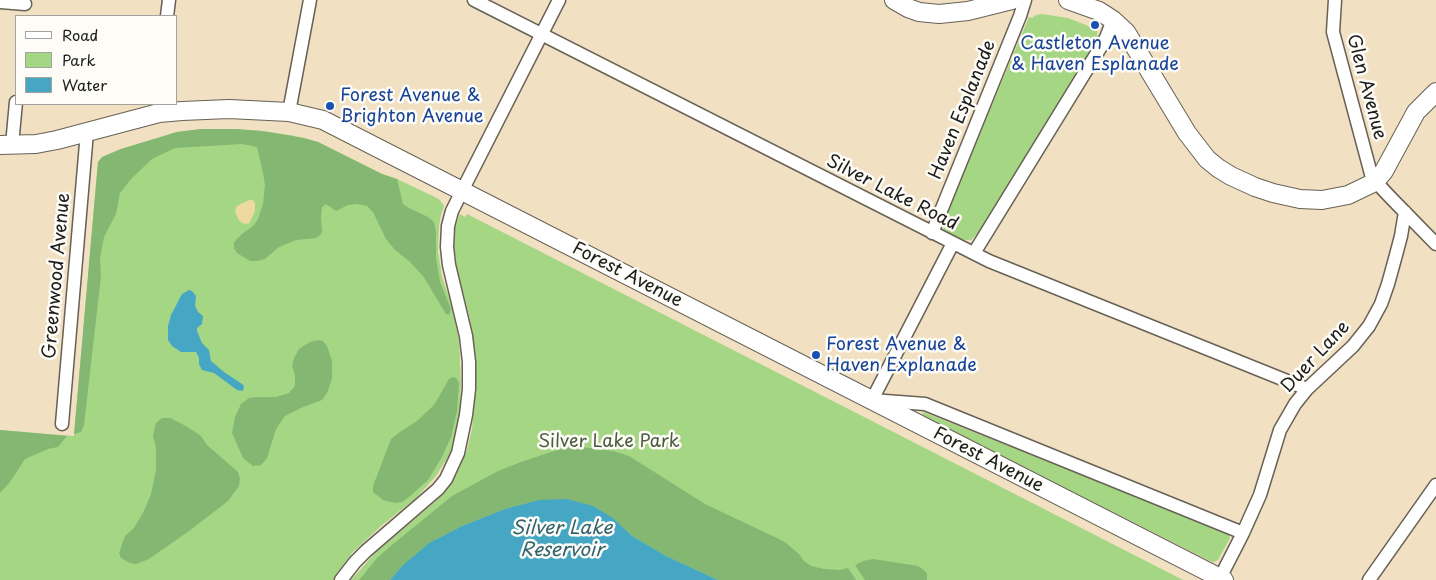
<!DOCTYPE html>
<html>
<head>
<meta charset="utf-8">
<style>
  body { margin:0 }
  #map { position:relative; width:1436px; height:580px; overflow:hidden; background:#f1e0c1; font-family:"Playpen Sans",sans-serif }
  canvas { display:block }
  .legend { position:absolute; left:15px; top:15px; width:162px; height:90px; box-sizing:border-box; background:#fdfcf7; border:1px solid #a3a29f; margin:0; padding:6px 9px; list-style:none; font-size:15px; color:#1c1c1c }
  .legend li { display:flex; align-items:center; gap:10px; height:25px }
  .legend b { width:25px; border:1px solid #a3a29f }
</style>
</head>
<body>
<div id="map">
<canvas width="1436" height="580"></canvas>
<ul class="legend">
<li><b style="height:6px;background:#fff"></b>Road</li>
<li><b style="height:14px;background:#a5d684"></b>Park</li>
<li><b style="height:14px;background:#46a7c5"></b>Water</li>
</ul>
</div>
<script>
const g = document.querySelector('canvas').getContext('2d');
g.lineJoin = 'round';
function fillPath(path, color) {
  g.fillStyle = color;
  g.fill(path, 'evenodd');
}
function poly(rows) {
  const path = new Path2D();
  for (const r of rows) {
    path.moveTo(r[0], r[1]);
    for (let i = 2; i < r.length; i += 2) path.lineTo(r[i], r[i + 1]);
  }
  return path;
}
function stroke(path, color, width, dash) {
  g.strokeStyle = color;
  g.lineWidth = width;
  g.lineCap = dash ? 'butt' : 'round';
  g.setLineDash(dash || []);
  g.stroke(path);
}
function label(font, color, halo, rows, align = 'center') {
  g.font = font + ' "Playpen Sans",sans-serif';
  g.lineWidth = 5;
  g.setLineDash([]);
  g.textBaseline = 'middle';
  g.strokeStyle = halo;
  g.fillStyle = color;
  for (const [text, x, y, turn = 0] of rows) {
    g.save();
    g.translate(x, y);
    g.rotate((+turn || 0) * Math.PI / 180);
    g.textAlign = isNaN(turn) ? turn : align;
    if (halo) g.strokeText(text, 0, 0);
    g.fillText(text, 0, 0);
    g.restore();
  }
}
const green = poly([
  [1042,14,1068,18,1086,25,1097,30,1097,35,1100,36,993,211,977,234,971,240,961,240,946,233,943,230,944,219,1029,17,1032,18,1036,15],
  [201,129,236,129,262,131,290,135,318,142,382,174,397,179,439,199,444,206,441,215,439,226,438,251,442,277,452,306,459,341,461,386,459,422,451,452,436,476,416,498,381,526,352,553,333,580,0,580,0,430,74,436,98,162,102,157,121,149,177,132],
  [460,214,465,217,467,214,1183,580,351,580,376,552,435,502,448,488,459,469,467,450,472,429,476,381,474,349,470,319,457,269,453,245,454,231],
  [923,412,1226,532,1229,535,1230,538,1218,560,1214,562,1210,561,922,415]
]);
const forest = poly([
  [201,129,236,129,262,131,304,138,318,142,382,174,397,179,403,204,409,208,428,217,434,222,436,232,436,258,440,282,451,309,449,315,446,314,423,276,409,261,395,250,386,239,373,212,367,206,357,204,348,205,336,211,326,204,322,207,321,217,322,232,320,235,316,238,296,240,279,247,265,259,257,261,250,261,237,253,234,248,234,242,241,235,254,225,258,219,263,204,265,185,263,173,257,147,242,144,175,148,152,159,131,179,120,193,116,214,104,237,100,258,101,276,84,425,81,432,74,434,98,162,102,157,121,149,177,132],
  [318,340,323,341,327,346,332,361,332,379,327,393,322,400,303,407,285,416,276,429,267,458,261,465,253,466,243,458,232,433,235,417,241,404,249,398,257,397,276,397,289,393,295,386,295,375,292,366,294,358,299,349,310,342],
  [453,377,456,378,459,383,457,411,451,437,442,457,428,480,409,497,402,502,395,503,383,500,373,492,373,486,391,439,400,432,417,421,434,405,449,379],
  [162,418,170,418,186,426,201,436,207,445,238,472,240,479,239,486,228,501,189,531,149,559,136,564,130,563,121,558,119,553,125,536,134,528,144,511,151,494,156,470,156,448,153,436,156,423],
  [0,430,67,436,58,447,48,449,25,459,10,482,0,493],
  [581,447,613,451,629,456,705,504,779,539,786,543,799,554,804,561,811,566,824,569,840,570,848,568,856,580,718,580,666,556,632,536,613,518,539,500,505,509,462,526,429,543,403,565,390,580,359,580,377,558,392,545,452,496,498,471,521,462,554,451,566,448],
  [873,559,918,566,924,570,927,574,927,580,865,580,855,565,863,561]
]);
const sand = poly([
  [249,200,253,200,255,203,255,211,250,222,248,224,242,223,238,219,235,211,237,206]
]);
const water = poly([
  [189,290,192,291,196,296,195,306,198,312,203,316,202,324,197,328,197,331,202,343,209,350,211,361,224,372,242,384,244,386,243,391,237,390,214,373,202,370,199,364,199,358,196,352,181,352,172,346,168,340,168,326,171,315,182,294],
  [567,499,593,506,613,518,632,536,666,556,718,580,390,580,403,565,429,543,462,526,505,509,539,500]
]);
const street = poly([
  [474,0,989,261,1307,389],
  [1335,0,1333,32,1371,174,1375,181,1391,198,1436,244],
  [0,2,25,4],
  [167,16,169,0],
  [289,112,310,0],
  [12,145,16,102],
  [932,233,1020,16,1025,0],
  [953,243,872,400,925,404,1243,533],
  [974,253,1105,40,1113,20],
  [62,424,87,132],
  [1220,578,1243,533,1260,495,1280,430,1295,404,1307,389,1353,346,1369,326,1381,304,1388,284,1396,255,1401,236,1405,212],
  [341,580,355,562,366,551,438,489,446,479,458,453,466,415,469,389,469,362,466,336,449,265,447,247,448,226,452,211,462,191,559,0],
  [1369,580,1436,485]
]);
const secondary = poly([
  [894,0,908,8,919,12,939,14,968,11,1012,0],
  [1068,0,1099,11,1113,20,1126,32,1187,133,1207,159,1218,168,1231,176,1255,187,1273,193,1300,199,1322,200,1348,195,1371,184,1379,177,1384,171,1416,112,1436,92],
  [0,145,36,144,57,140,159,113,182,111,229,109,289,112,323,120,1224,580]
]);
const markers = [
  [1095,25,5,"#1a4fb4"],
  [330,106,5,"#1a4fb4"],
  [816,355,5,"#1a4fb4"]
];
const transitNames = [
  ["Castleton Avenue",1095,44,"center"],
  ["& Haven Esplanade",1095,65,"center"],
  ["Forest Avenue &",340,96],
  ["Brighton Avenue",340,117],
  ["Forest Avenue &",826,345],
  ["Haven Explanade",826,366]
];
const streetNames = [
  ["Glen Avenue",1366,87,75],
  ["Haven Esplanade",963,110,-68],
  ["Silver Lake Road",892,193,27],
  ["Forest Avenue",627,275,27],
  ["Greenwood Avenue",57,276,-85],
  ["Duer Lane",1316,357,-47],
  ["Forest Avenue",988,460,27]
];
const parkNames = [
  ["Silver Lake Park",609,442]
];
const waterNames = [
  ["Silver Lake",562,529],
  ["Reservoir",562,551]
];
fillPath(green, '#a5d684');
fillPath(forest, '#84b772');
fillPath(sand, '#eeda9e');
fillPath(water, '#46a7c5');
stroke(street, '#676156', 15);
stroke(secondary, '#676156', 20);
stroke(street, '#fff', 12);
stroke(secondary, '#fff', 18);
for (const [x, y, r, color] of markers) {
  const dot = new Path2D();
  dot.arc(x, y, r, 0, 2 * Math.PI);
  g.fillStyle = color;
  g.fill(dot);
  stroke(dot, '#fdfcf7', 2);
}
label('18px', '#164399', '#fdfcf7', transitNames, 'left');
label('18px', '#1c1c1c', '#fdfcf7', streetNames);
label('18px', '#4c5d40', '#fdfcf7', parkNames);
label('italic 19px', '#316270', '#fdfcf7', waterNames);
</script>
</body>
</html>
